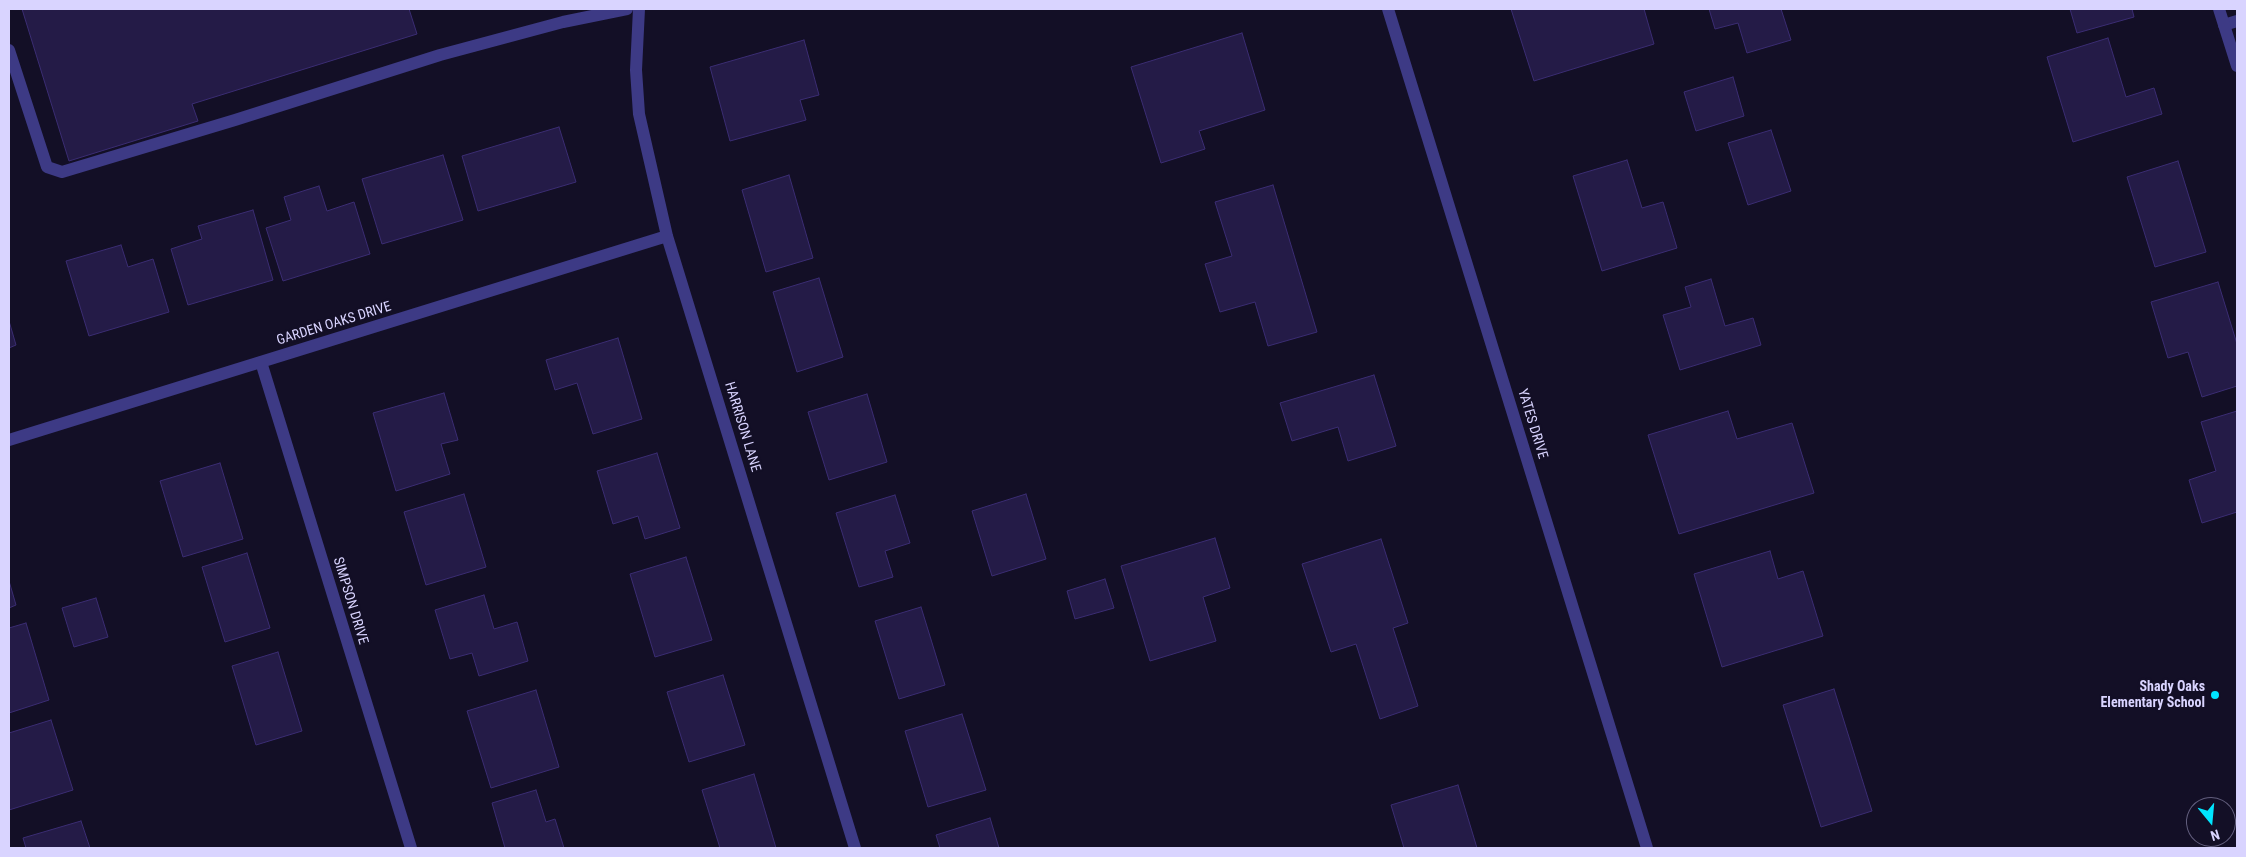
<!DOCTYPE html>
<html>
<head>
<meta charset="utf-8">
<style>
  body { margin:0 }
  #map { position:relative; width:2246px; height:857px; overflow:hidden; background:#130f26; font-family:"Roboto Condensed",sans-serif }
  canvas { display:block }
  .frame { position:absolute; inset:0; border:10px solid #d9d4ff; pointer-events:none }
  .north { position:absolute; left:2186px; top:797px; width:50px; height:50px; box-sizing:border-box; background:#130f26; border:1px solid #625e7d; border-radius:50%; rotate:163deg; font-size:14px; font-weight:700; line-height:20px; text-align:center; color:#d9d4ff }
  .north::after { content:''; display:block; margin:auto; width:18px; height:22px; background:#00e5ff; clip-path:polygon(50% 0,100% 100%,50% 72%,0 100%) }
</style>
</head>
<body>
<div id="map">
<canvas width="2246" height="857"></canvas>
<div class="frame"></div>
<div class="north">N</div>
</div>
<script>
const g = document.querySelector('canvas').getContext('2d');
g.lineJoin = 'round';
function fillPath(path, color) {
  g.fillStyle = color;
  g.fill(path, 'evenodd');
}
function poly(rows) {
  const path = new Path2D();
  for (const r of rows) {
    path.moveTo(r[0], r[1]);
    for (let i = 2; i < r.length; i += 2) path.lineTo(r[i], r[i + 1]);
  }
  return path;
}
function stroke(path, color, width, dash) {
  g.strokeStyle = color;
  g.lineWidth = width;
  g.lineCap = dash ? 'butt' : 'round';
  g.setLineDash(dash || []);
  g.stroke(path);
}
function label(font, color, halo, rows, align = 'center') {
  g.font = font + ' "Roboto Condensed",sans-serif';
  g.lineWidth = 4.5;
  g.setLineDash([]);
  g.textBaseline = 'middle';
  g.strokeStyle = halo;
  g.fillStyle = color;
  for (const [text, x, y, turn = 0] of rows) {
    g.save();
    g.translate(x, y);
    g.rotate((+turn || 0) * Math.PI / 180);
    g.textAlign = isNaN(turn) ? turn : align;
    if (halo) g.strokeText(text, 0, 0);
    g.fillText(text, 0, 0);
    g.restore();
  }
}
const building = poly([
  [22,9,409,9,417,34,192,104,198,121,69,161,22,9],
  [1511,9,1644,9,1654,44,1534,81,1511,9],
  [1709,9,1781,9,1791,40,1747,53,1738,23,1715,29,1709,9],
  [2070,9,2132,9,2134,17,2077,33,2070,9],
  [1242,33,1265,110,1199,131,1205,149,1161,163,1131,67,1242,33],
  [2108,38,2126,97,2154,88,2162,114,2073,142,2047,57,2108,38],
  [804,40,819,95,800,100,806,120,730,141,710,67,804,40],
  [1733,77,1744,116,1696,131,1684,92,1733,77],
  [559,127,576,182,478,211,462,156,559,127],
  [1771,130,1791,191,1748,205,1728,143,1771,130],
  [443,155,463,220,382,244,362,179,443,155],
  [1627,160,1642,208,1663,202,1677,248,1602,271,1573,176,1627,160],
  [2178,161,2206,252,2155,267,2127,177,2178,161],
  [789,175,813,258,766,272,742,190,789,175],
  [1273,185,1317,332,1268,346,1255,302,1220,312,1205,264,1232,256,1215,202,1273,185],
  [319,186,327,211,354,202,370,254,283,281,266,228,291,220,284,197,319,186],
  [253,210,273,280,188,305,171,249,202,239,198,226,253,210],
  [121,245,128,267,153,259,169,312,89,336,66,261,121,245],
  [819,278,843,357,797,372,773,292,819,278],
  [1711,279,1725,326,1753,318,1761,345,1680,370,1663,315,1691,307,1685,287,1711,279],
  [2218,282,2237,344,2237,386,2202,397,2188,352,2168,358,2151,302,2218,282],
  [9,321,16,345,9,348,9,321],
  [618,338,642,419,593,434,577,383,555,390,546,360,618,338],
  [1374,375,1396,446,1348,461,1338,427,1292,441,1280,403,1374,375],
  [444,393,458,440,441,444,450,474,396,491,373,413,444,393],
  [867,394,887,462,829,480,808,412,867,394],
  [1728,411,1737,439,1792,423,1814,493,1679,534,1648,435,1728,411],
  [2237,411,2237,512,2202,523,2189,480,2216,471,2201,422,2237,411],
  [657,453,680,528,645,539,638,516,613,524,597,471,657,453],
  [220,463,243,539,183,557,160,481,220,463],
  [464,494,486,567,426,585,404,512,464,494],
  [1026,494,1046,559,992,576,972,511,1026,494],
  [895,495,910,543,885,551,893,577,859,587,836,513,895,495],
  [1215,538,1230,588,1203,597,1216,641,1150,661,1121,566,1215,538],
  [1381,539,1408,623,1393,628,1418,706,1380,719,1356,644,1331,652,1302,564,1381,539],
  [1770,551,1778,579,1803,571,1823,636,1722,667,1694,574,1770,551],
  [247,553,270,628,225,642,202,567,247,553],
  [686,557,712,640,655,657,630,574,686,557],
  [1105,579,1114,608,1075,619,1067,591,1105,579],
  [9,581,16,605,9,608,9,581],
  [484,595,494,629,517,622,528,661,479,676,472,653,450,659,435,610,484,595],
  [96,598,108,637,74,647,62,608,96,598],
  [921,607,945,685,899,699,875,621,921,607],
  [26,623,49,700,9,713,9,628,26,623],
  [278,652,302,731,256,745,232,666,278,652],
  [723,675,745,745,689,762,667,692,723,675],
  [1834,689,1872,811,1821,827,1783,705,1834,689],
  [536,690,559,767,491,788,467,711,536,690],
  [962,714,986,790,928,807,905,731,962,714],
  [51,720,73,790,9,810,9,733,51,720],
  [754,774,776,848,720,848,702,790,754,774],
  [1458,785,1477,848,1404,848,1391,805,1458,785],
  [536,790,546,822,555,819,564,848,505,848,492,803,536,790],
  [990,818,999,848,940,848,936,835,990,818],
  [81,821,90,848,26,848,23,838,81,821]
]);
const lane = poly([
  [2224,25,2237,21],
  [9,50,47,167,62,172,235,120,440,55,563,22,627,9]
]);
const street = poly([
  [639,9,636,70,639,114,667,236,855,848],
  [1388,9,1647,848],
  [2219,9,2237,66],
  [261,362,411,848],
  [9,440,667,236]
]);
const markers = [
  [2215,695,5,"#00e5ff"]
];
const streetNames = [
  ["GARDEN OAKS DRIVE",334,324,-17],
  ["YATES DRIVE",1532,424,73],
  ["HARRISON LANE",742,427,73],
  ["SIMPSON DRIVE",350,601,73]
];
const poiNames = [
  ["Shady Oaks",2205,687],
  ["Elementary School",2205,703]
];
fillPath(building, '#241b47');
stroke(building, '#3b2d73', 1);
stroke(lane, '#3d3a85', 12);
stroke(street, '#3d3a85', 12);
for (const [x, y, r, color] of markers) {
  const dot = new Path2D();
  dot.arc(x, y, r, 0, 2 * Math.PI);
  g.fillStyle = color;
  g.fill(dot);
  stroke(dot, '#130f26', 2);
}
label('14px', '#d9d4ff', '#130f26', streetNames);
label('bold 14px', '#d9d4ff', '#130f26', poiNames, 'right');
</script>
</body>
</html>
